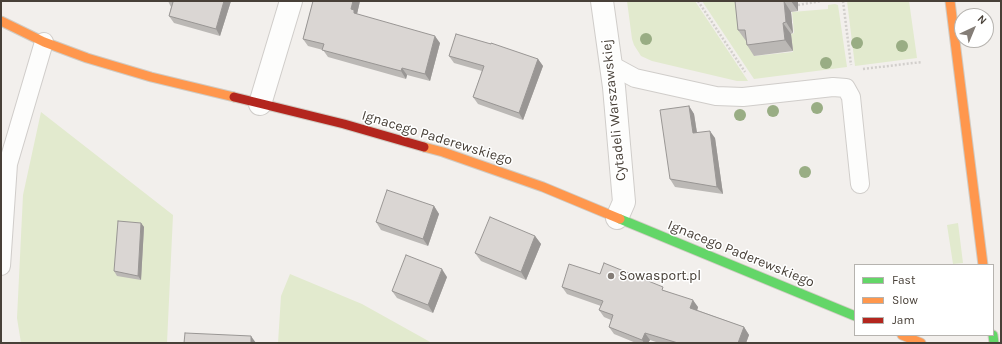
<!DOCTYPE html>
<html>
<head>
<meta charset="utf-8">
<style>
  body { margin:0 }
  #map { position:relative; width:1002px; height:344px; overflow:hidden; background:#f2efec; font-family:Karla,sans-serif }
  canvas { display:block }
  .frame { position:absolute; inset:0; border:2px solid #484038; pointer-events:none }
  .legend { position:absolute; left:854px; top:264px; width:140px; height:72px; box-sizing:border-box; background:#fff; border:1px solid #b6b3af; margin:0; padding:5px 7px; list-style:none; font-size:12px; color:#484038 }
  .legend li { display:flex; align-items:center; gap:8px; height:20px }
  .legend b { width:20px; border:1px solid #b6b3af }
  .north { position:absolute; left:954px; top:8px; width:40px; height:40px; box-sizing:border-box; background:#fff; border:1px solid #b6b3af; border-radius:50%; rotate:44deg; font-size:11px; font-weight:700; line-height:16px; text-align:center; color:#484038 }
  .north::after { content:''; display:block; margin:auto; width:14px; height:18px; background:#847d77; clip-path:polygon(50% 0,100% 100%,50% 72%,0 100%) }
</style>
</head>
<body>
<div id="map">
<canvas width="1002" height="344"></canvas>
<div class="frame"></div>
<ul class="legend">
<li><b style="height:5px;background:#63d668"></b>Fast</li>
<li><b style="height:5px;background:#ff974d"></b>Slow</li>
<li><b style="height:5px;background:#b3261e"></b>Jam</li>
</ul>
<div class="north">N</div>
</div>
<script>
const g = document.querySelector('canvas').getContext('2d');
g.lineJoin = 'round';
function fillPath(path, color) {
  g.fillStyle = color;
  g.fill(path, 'evenodd');
}
function poly(rows) {
  const path = new Path2D();
  for (const r of rows) {
    path.moveTo(r[0], r[1]);
    for (let i = 2; i < r.length; i += 2) path.lineTo(r[i], r[i + 1]);
  }
  return path;
}
function stroke(path, color, width, dash) {
  g.strokeStyle = color;
  g.lineWidth = width;
  g.lineCap = dash ? 'butt' : 'round';
  g.setLineDash(dash || []);
  g.stroke(path);
}
function label(font, color, halo, rows, align = 'center') {
  g.font = font + ' Karla,sans-serif';
  g.lineWidth = 3;
  g.setLineDash([]);
  g.textBaseline = 'middle';
  g.strokeStyle = halo;
  g.fillStyle = color;
  for (const [text, x, y, turn = 0] of rows) {
    g.save();
    g.translate(x, y);
    g.rotate((+turn || 0) * Math.PI / 180);
    g.textAlign = isNaN(turn) ? turn : align;
    if (halo) g.strokeText(text, 0, 0);
    g.fillText(text, 0, 0);
    g.restore();
  }
}
const green = poly([
  [627,1,695,1,748,81,737,81,652,61,641,56,634,45,632,39],
  [702,1,736,1,743,16,746,42,752,41,754,56,793,52,791,34,794,33,792,12,828,9,828,5,835,4,838,5,847,67,754,79],
  [847,1,909,1,917,58,855,66],
  [41,112,173,215,167,343,21,343,17,318,23,195],
  [958,223,963,263,953,264,947,225],
  [290,274,362,304,432,343,278,343,281,296]
]);
const path = poly([
  [698,1,745,72],
  [843,1,851,65],
  [798,5,821,1],
  [863,69,922,62]
]);
const lane = poly([
  [611,65,635,78,716,96,743,97,833,87,846,88,851,97,860,184],
  [1,266,8,164,44,42]
]);
const street = poly([
  [602,1,614,87,624,202,617,218],
  [260,104,291,1]
]);
const fast = poly([
  [620,219,855,316],
  [993,335,994,343]
]);
const slow = poly([
  [950,1,983,265],
  [1,21,44,42,87,58,151,77,234,97],
  [424,147,443,152,543,187,620,219],
  [902,335,921,343]
]);
const jam = poly([
  [234,97,344,124,424,147]
]);
const trees = [
  [646,39],
  [857,43],
  [902,46],
  [826,63],
  [817,108],
  [773,111],
  [740,115],
  [805,172]
];
const wall = poly([
  [168,1,231,1,220,36,174,23,169,16,171,7],
  [313,1,360,1,357,14,440,43,430,81,407,75,406,79,328,57,323,50,308,46,303,39],
  [735,1,798,1,798,11,791,12,793,33,791,34,793,51,754,56,747,45,746,41,738,30],
  [449,56,538,59,543,66,523,120,478,104,473,97,482,71,454,63],
  [689,106,694,114,697,132,715,138,723,194,675,187,670,179],
  [434,206,439,214,428,246,381,230,376,222],
  [141,223,144,227,141,280,117,276,114,271],
  [535,236,541,244,526,280,481,261,475,253],
  [600,274,666,291,698,307,697,310,744,327,749,335,746,343,659,343,650,340,648,343,636,343,614,334,609,327,611,320,604,317,599,310,601,306,567,294,562,287],
  [447,277,433,313,397,298,392,291]
]);
const shadedWall = poly([
  [224,1,231,1,220,36,216,29],
  [353,1,360,1,357,14,360,17,359,20,351,9],
  [784,1,791,12,793,33,786,22],
  [791,1,798,1,798,11],
  [783,23,791,34,793,51,785,40],
  [435,36,440,43,430,81,425,74],
  [538,59,543,66,523,120,519,113],
  [402,68,407,75,406,79,401,71],
  [689,106,694,114,698,140,693,133],
  [710,131,715,138,723,194,717,187],
  [434,206,439,214,428,246,423,239],
  [141,223,144,227,141,280,138,276],
  [535,236,541,244,526,280,521,272],
  [442,269,447,277,433,313,428,305],
  [693,300,698,307,696,315,690,308],
  [744,327,749,335,746,343,738,343],
  [645,333,650,340,648,343,644,343,642,340],
  [251,336,256,343,251,343]
]);
const building = poly([
  [170,1,224,1,216,29,169,16,173,2,170,1],
  [313,1,353,1,351,9,354,10,354,13,435,36,425,74,402,68,401,71,322,50,324,44,303,39,313,1],
  [735,1,784,1,786,22,783,23,785,40,747,45,745,30,738,30,735,1],
  [456,34,491,44,491,43,538,59,519,113,473,97,484,66,449,56,456,34],
  [689,106,693,133,710,131,717,187,670,179,660,110,689,106],
  [387,190,434,206,423,239,376,222,387,190],
  [490,217,535,236,521,272,475,253,490,217],
  [118,221,141,223,138,276,114,271,118,221],
  [406,255,442,269,428,305,392,291,406,255],
  [604,263,663,287,662,290,693,300,690,308,744,327,738,343,678,343,645,333,642,340,609,327,613,315,599,310,603,301,562,287,569,264,600,274,604,263],
  [185,333,251,336,251,343,184,343,185,333]
]);
const markers = [
  [611,276,4,"#847d77"]
];
const streetNames = [
  ["Cytadeli Warszawskiej",614,110,-96],
  ["Ignacego Paderewskiego",437,138,17],
  ["Ignacego Paderewskiego",741,254,22]
];
const poiNames = [
  ["Sowasport.pl",619,276]
];
fillPath(green, '#e2eace');
stroke(lane, '#d0cdca', 20);
stroke(street, '#d0cdca', 24);
stroke(fast, '#d0cbc3', 11);
stroke(slow, '#d0cbc3', 11);
stroke(jam, '#d0cbc3', 11);
stroke(path, '#d2cfcc', 2.5, [2, 2]);
stroke(lane, '#fdfdfc', 18);
stroke(street, '#fdfdfc', 22);
stroke(fast, '#63d668', 9);
stroke(slow, '#ff974d', 9);
stroke(jam, '#b3261e', 9);
g.fillStyle = '#99ad84';
for (const [x, y] of trees) {
  g.beginPath();
  g.arc(x, y, 6, 0, 2 * Math.PI);
  g.fill();
}
fillPath(wall, '#bbb8b5');
fillPath(shadedWall, '#999694');
fillPath(building, '#dad6d3');
stroke(building, '#999694', 1);
for (const [x, y, r, color] of markers) {
  const dot = new Path2D();
  dot.arc(x, y, r, 0, 2 * Math.PI);
  g.fillStyle = color;
  g.fill(dot);
  stroke(dot, '#fff', 1.5);
}
label('14px', '#484038', '#fff', streetNames);
label('14px', '#484038', '#fff', poiNames, 'left');
</script>
</body>
</html>
